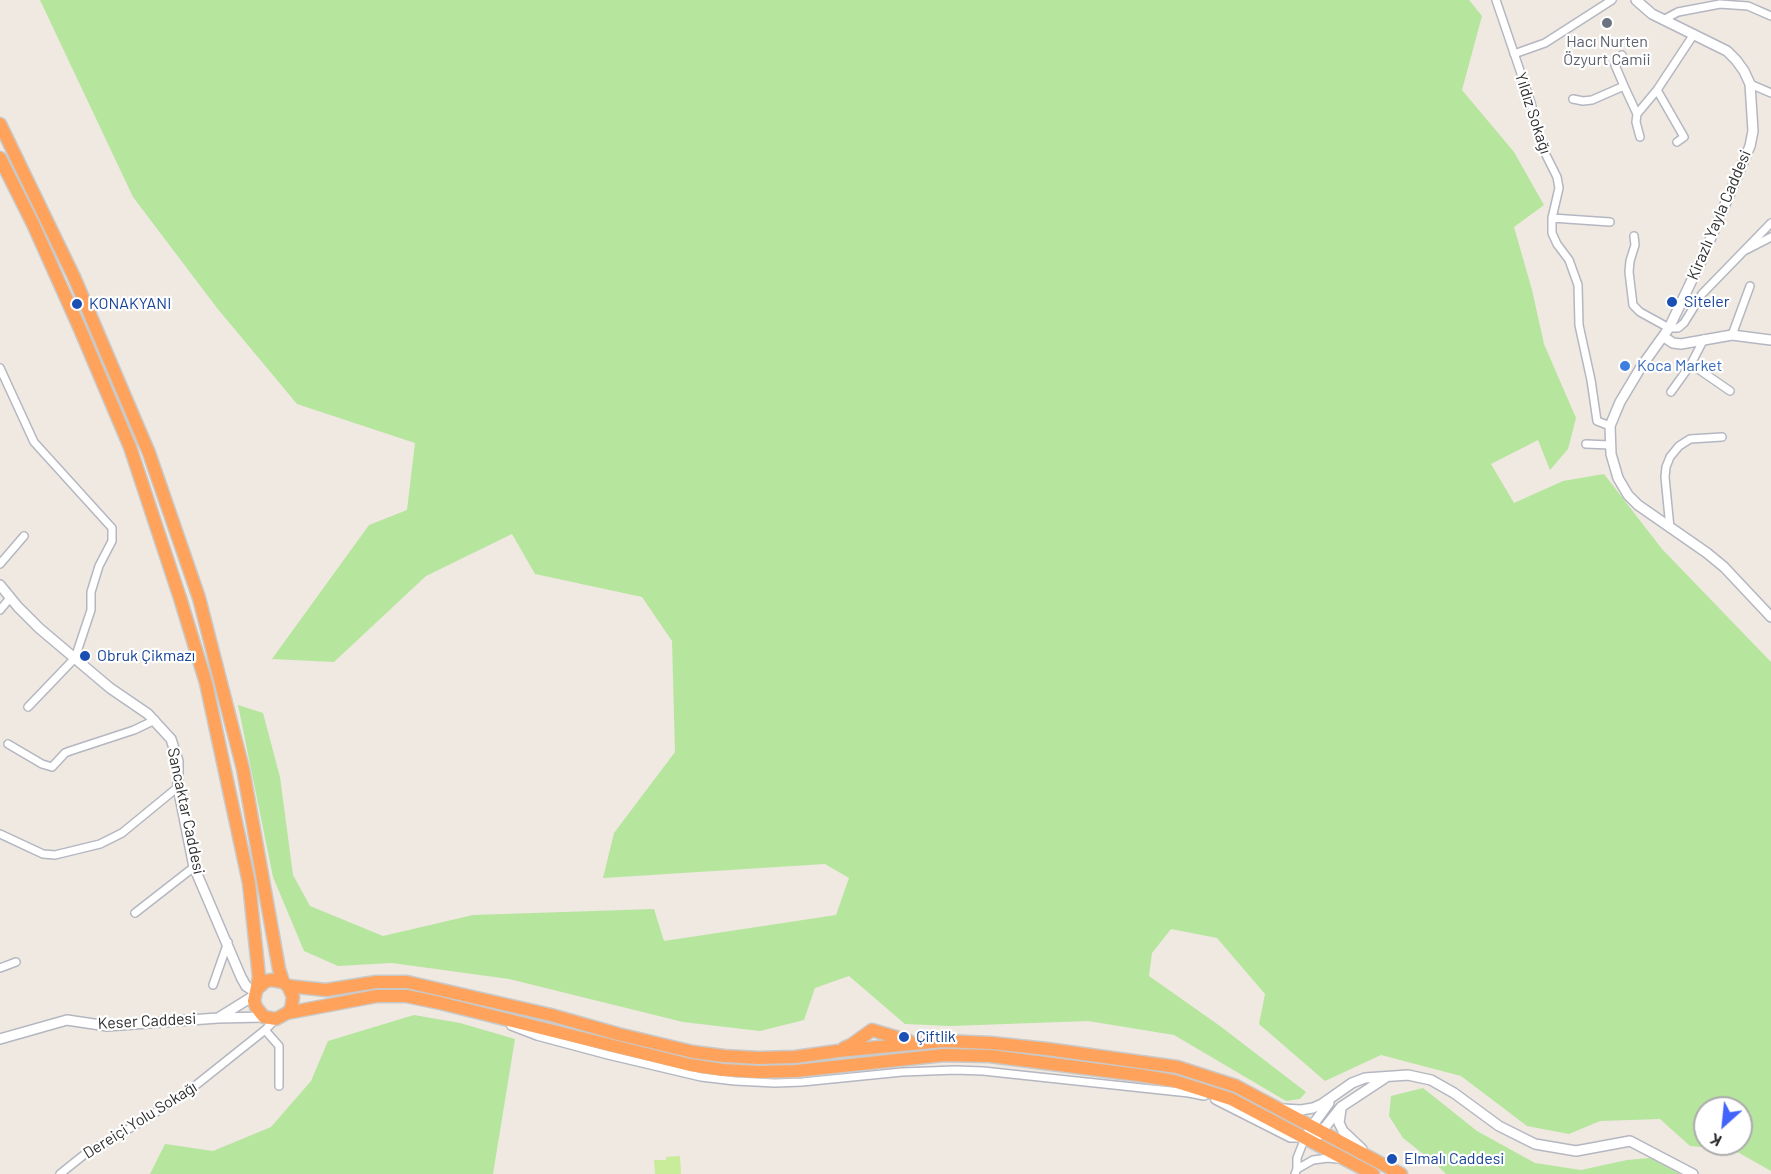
<!DOCTYPE html>
<html>
<head>
<meta charset="utf-8">
<style>
  body { margin:0 }
  #map { position:relative; width:1771px; height:1174px; overflow:hidden; background:#efe9e1; font-family:Barlow,sans-serif }
  canvas { display:block }
  .north { position:absolute; left:1693px; top:1096px; width:60px; height:60px; box-sizing:border-box; background:#fff; border:2px solid #ababab; border-radius:50%; rotate:207deg; font-size:16px; font-weight:700; line-height:24px; text-align:center; color:#2e2e2e }
  .north::after { content:''; display:block; margin:auto; width:21px; height:27px; background:#4264fb; clip-path:polygon(50% 0,100% 100%,50% 72%,0 100%) }
</style>
</head>
<body>
<div id="map">
<canvas width="1771" height="1174"></canvas>
<div class="north">K</div>
</div>
<script>
const g = document.querySelector('canvas').getContext('2d');
g.lineJoin = 'round';
function fillPath(path, color) {
  g.fillStyle = color;
  g.fill(path, 'evenodd');
}
function poly(rows) {
  const path = new Path2D();
  for (const r of rows) {
    path.moveTo(r[0], r[1]);
    for (let i = 2; i < r.length; i += 2) path.lineTo(r[i], r[i + 1]);
  }
  return path;
}
function stroke(path, color, width, dash) {
  g.strokeStyle = color;
  g.lineWidth = width;
  g.lineCap = dash ? 'butt' : 'round';
  g.setLineDash(dash || []);
  g.stroke(path);
}
function label(font, color, halo, rows, align = 'center') {
  g.font = font + ' Barlow,sans-serif';
  g.lineWidth = 4.5;
  g.setLineDash([]);
  g.textBaseline = 'middle';
  g.strokeStyle = halo;
  g.fillStyle = color;
  for (const [text, x, y, turn = 0] of rows) {
    g.save();
    g.translate(x, y);
    g.rotate((+turn || 0) * Math.PI / 180);
    g.textAlign = isNaN(turn) ? turn : align;
    if (halo) g.strokeText(text, 0, 0);
    g.fillText(text, 0, 0);
    g.restore();
  }
}
const green = poly([
  [40,0,1469,0,1482,16,1462,90,1514,152,1544,205,1514,227,1532,290,1544,344,1576,418,1568,449,1550,470,1538,440,1491,464,1514,503,1563,481,1604,474,1662,549,1771,662,1771,1171,1734,1150,1690,1146,1660,1119,1600,1121,1569,1134,1527,1126,1461,1076,1381,1055,1325,1081,1259,1024,1265,994,1217,938,1171,929,1152,953,1149,976,1220,1026,1306,1092,1300,1099,1286,1101,1174,1035,1088,1021,951,1026,905,1024,849,976,815,988,804,1020,760,1031,683,1022,509,979,392,963,338,966,304,951,273,877,238,705,263,713,280,777,293,875,310,906,383,936,473,915,654,909,664,941,836,915,849,878,825,864,603,878,614,833,675,752,672,641,642,597,535,574,512,534,426,576,334,662,272,659,369,525,407,510,415,443,297,404,217,308,133,197],
  [1705,1108,1741,1108,1741,1144,1705,1144],
  [414,1015,460,1023,515,1039,493,1174,150,1174,165,1144,213,1151,271,1127,311,1081,328,1041],
  [1423,1088,1477,1131,1535,1163,1581,1170,1627,1160,1650,1158,1680,1174,1446,1174,1437,1165,1403,1138,1389,1116,1391,1096]
]);
const pitch = poly([
  [680,1156,681,1174,655,1174,654,1160,666,1160,666,1157]
]);
const street = poly([
  [1496,0,1531,103,1541,145,1557,177,1559,188,1552,218,1552,233,1557,244,1569,260,1578,285,1579,325,1591,380,1597,421,1610,426],
  [1663,20,1678,12,1720,4,1748,6,1771,16],
  [1514,54,1545,43,1612,0],
  [1622,55,1615,65,1624,86],
  [1750,84,1771,93],
  [1657,90,1684,137,1677,142],
  [1573,99,1583,101,1592,100,1624,86,1637,114],
  [1640,137,1636,122,1637,114,1657,90,1694,34],
  [1552,218,1610,222],
  [1634,236,1635,245,1630,261,1629,272,1633,305,1640,312,1669,328,1678,328,1684,323,1702,294,1771,223],
  [1746,250,1771,237],
  [1732,335,1750,286],
  [1691,364,1730,391],
  [0,368,34,442,112,528,112,541,99,566,91,592,91,610,75,658,28,707],
  [1671,392,1691,364,1704,339],
  [1586,444,1610,445],
  [1670,528,1665,477,1666,467,1670,457,1679,446,1690,439,1722,437],
  [0,564,24,536],
  [0,610,10,598],
  [8,744,42,764,52,767,65,753,70,751,134,730,155,720],
  [0,834,43,854,55,855,100,844,122,833,178,787],
  [135,913,194,867],
  [0,968,16,962],
  [213,985,228,942],
  [511,1026,537,1036,608,1055,701,1077,735,1081,775,1083,802,1082,902,1072,955,1070,983,1071,1189,1093,1204,1096],
  [265,1030,279,1046,279,1086],
  [1215,1100,1290,1138,1305,1138,1297,1158,1297,1169],
  [60,1174,85,1154,139,1123,186,1093,265,1030,276,1019],
  [1295,1174,1297,1169,1313,1160,1328,1158,1337,1159]
]);
const secondary = poly([
  [1636,0,1652,14,1727,51,1736,60,1744,71,1750,84,1753,131,1750,146,1701,261,1669,328,1641,367,1620,402,1610,426,1611,454,1618,478,1628,495,1638,505,1707,553,1724,567,1771,617],
  [1664,337,1673,343,1681,344,1732,335,1771,340],
  [0,585,18,607,39,628,110,688,148,714,171,739,178,761,178,787,194,867,241,977,246,986,255,992],
  [218,1018,255,995],
  [0,1039,67,1020,107,1026,218,1018,264,1017],
  [1283,1109,1301,1110,1313,1108,1322,1104,1352,1083,1365,1078,1408,1075,1431,1080,1454,1093,1499,1126,1535,1144,1576,1151,1630,1141,1693,1174],
  [1341,1109,1339,1123,1343,1131,1362,1149],
  [1309,1130,1329,1103],
  [1305,1138,1318,1136,1341,1107,1385,1078]
]);
const highway = poly([
  [0,124,74,277,149,453,199,598,243,769,279,969,283,982],
  [0,158,33,224,80,329,130,447,180,598,206,683,249,883,259,977,254,1001,256,1007,264,1017,276,1019,287,1013,377,996,406,996,440,1003,690,1065,723,1070,759,1072,796,1071,944,1055,990,1056,1138,1075,1174,1081,1231,1099,1373,1174],
  [288,986,326,990,376,982,407,982,551,1015,618,1034,693,1052,724,1056,759,1058,795,1057,838,1051,943,1041,991,1043,1047,1049,1177,1067,1236,1086,1401,1174],
  [257,989,266,981,272,980,283,982,288,986,293,997,291,1009,287,1013],
  [844,1048,851,1045,872,1030,909,1041]
]);
const markers = [
  [1607,23,6,"#6b7280"],
  [1672,302,6,"#1a4fb4"],
  [77,304,6,"#1a4fb4"],
  [1625,366,6,"#3f7fe0"],
  [85,656,6,"#1a4fb4"],
  [904,1037,6,"#1a4fb4"],
  [1392,1159,6,"#1a4fb4"]
];
const worshipNames = [
  ["Hacı Nurten",1607,42],
  ["Özyurt Camii",1607,60]
];
const streetNames = [
  ["Yıldız Sokağı",1533,113,72],
  ["Kirazlı Yayla Caddesi",1719,215,-67],
  ["Sancaktar Caddesi",186,811,78],
  ["Keser Caddesi",147,1021,-3],
  ["Dereiçi Yolu Sokağı",140,1120,-32]
];
const transitNames = [
  ["Siteler",1684,302],
  ["KONAKYANI",89,304],
  ["Obruk Çikmazı",97,656],
  ["Çi̇ftli̇k",916,1037],
  ["Elmalı Caddesi",1404,1159]
];
const shopNames = [
  ["Koca Market",1637,366]
];
fillPath(green, '#b6e59e');
fillPath(pitch, '#c9ec9a');
stroke(street, '#b4b7c1', 10);
stroke(secondary, '#b4b7c1', 12);
stroke(highway, '#c9c9c9', 15);
stroke(street, '#fff', 7);
stroke(secondary, '#fff', 9);
stroke(highway, '#ffa35c', 12);
for (const [x, y, r, color] of markers) {
  const dot = new Path2D();
  dot.arc(x, y, r, 0, 2 * Math.PI);
  g.fillStyle = color;
  g.fill(dot);
  stroke(dot, '#fff', 2);
}
label('16px', '#5b616d', '#fff', worshipNames);
label('16px', '#2e2e2e', '#fff', streetNames);
label('16px', '#164399', '#fff', transitNames, 'left');
label('16px', '#366cbe', '#fff', shopNames, 'left');
</script>
</body>
</html>
